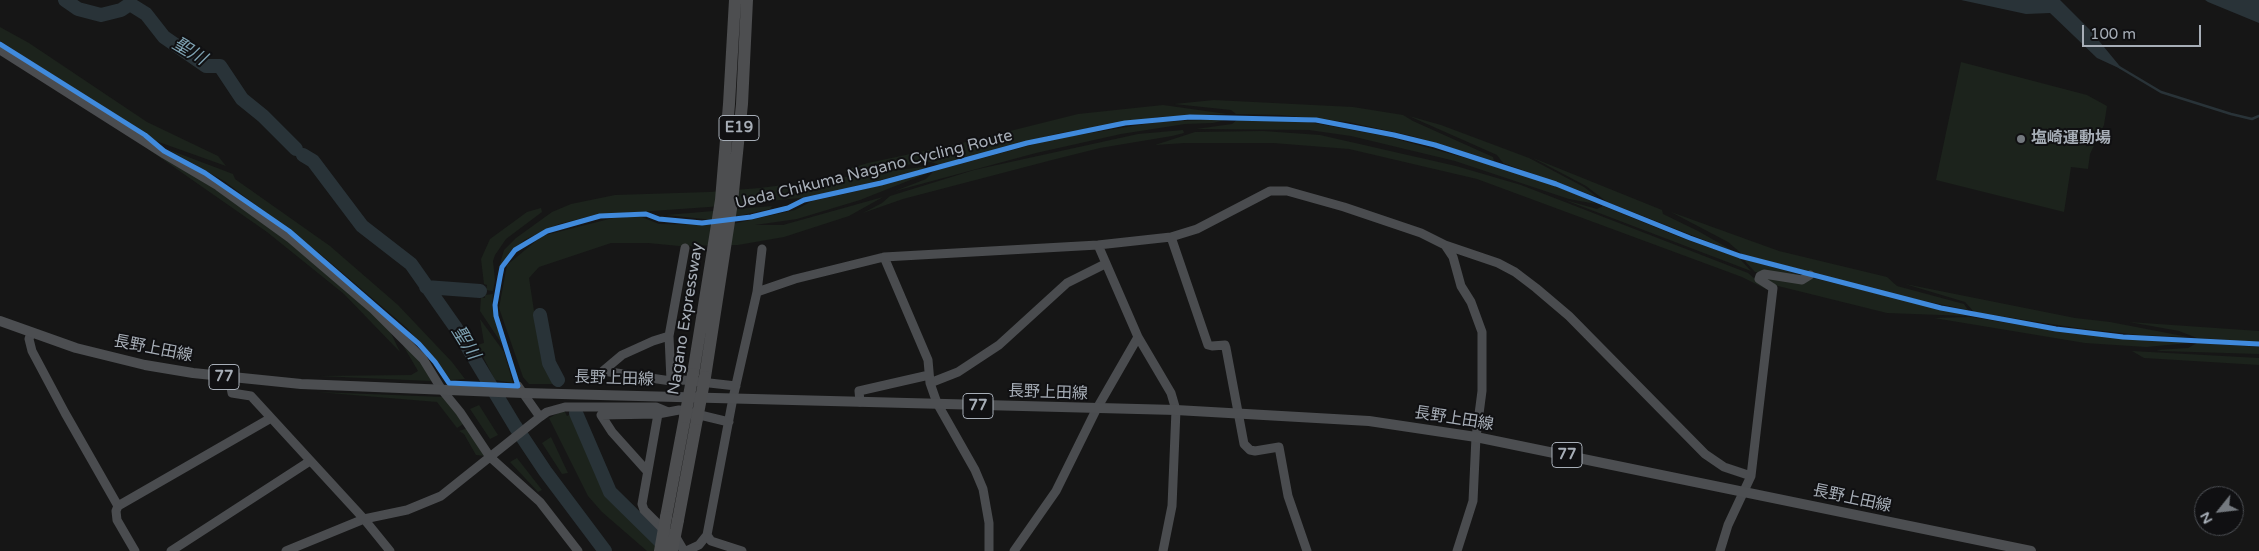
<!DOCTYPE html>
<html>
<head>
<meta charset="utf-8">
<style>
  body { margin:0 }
  #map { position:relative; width:2259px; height:551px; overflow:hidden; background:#161616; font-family:"Varela Round",sans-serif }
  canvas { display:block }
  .north { position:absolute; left:2194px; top:486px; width:50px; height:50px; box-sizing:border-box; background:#101012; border:1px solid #4c4f54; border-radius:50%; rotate:241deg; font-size:14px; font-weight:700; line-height:20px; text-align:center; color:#a7aeb7 }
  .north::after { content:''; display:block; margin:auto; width:18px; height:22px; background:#74797f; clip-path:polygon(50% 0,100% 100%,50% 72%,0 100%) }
  .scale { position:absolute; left:2082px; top:25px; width:119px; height:22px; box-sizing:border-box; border:2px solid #a7aeb7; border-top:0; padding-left:6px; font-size:15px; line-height:18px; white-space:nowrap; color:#a7aeb7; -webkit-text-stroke:4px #101012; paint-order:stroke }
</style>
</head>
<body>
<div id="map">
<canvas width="2259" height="551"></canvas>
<div class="north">N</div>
<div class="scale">100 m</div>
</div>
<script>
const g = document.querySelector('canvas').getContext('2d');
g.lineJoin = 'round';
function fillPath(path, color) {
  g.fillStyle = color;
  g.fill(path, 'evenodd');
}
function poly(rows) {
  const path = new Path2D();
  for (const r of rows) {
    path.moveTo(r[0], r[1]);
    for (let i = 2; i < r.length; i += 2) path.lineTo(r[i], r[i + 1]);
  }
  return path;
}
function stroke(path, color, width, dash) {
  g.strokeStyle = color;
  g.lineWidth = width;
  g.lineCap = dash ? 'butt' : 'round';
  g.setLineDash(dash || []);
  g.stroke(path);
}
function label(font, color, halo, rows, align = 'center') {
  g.font = font + ' "Varela Round","Noto Sans JP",sans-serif';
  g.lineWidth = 4;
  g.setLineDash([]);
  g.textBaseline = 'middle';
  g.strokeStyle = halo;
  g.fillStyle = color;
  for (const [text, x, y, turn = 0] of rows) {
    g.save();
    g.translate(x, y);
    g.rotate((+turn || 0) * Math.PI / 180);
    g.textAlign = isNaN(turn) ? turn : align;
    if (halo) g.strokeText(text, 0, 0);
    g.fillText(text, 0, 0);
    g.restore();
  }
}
const green = poly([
  [0,27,29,43,147,122,218,156,226,166,156,141,0,41],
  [1961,62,2087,95,2107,106,2104,125,2090,154,2088,169,2071,167,2064,212,1936,180],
  [1214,100,1353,107,1403,115,1413,121,1493,157,1494,161,1412,136,1348,122,1281,115,1236,114,1231,110,1174,104],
  [1163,105,1227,114,1158,117,1060,133,940,165,931,162,845,172,845,170,868,163,962,143,1078,114],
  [1409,116,1441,125,1529,158,1584,187,1597,197,1503,163,1497,155],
  [1229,119,1213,123,1185,124,1121,134,1036,153,895,191,926,179,934,171,1054,139,1157,122],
  [1238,119,1303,121,1385,136,1506,169,1579,195,1596,204,1569,199,1455,161,1351,136,1309,130,1196,129,1232,124],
  [1183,130,1184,133,1172,136,1100,148,1052,160,903,199,863,213,882,203,890,196,974,170,1138,134],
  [1263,131,1320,135,1456,166,1521,185,1748,273,1768,290,1742,277,1477,179,1349,149,1273,143,1185,143,1155,145,1195,132],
  [125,133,213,185,275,230,337,280,389,329,400,352,344,294,267,232],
  [167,149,233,174,235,179,330,246,398,305,452,362,465,379,450,380,407,328,318,252,224,181],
  [1533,158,1662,210,1663,214,1698,231,1735,252,1607,202,1586,186],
  [922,167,927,168,838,191,800,198,709,207,595,215,559,224,524,240,501,265,500,264,504,250,516,238,552,212,571,204,615,195,709,192,760,188],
  [928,173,860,200,797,219,755,225,783,225,883,197,849,216,784,237,738,245,679,246,648,243,611,243,539,267,529,278,541,357,553,384,529,384,523,377,499,308,507,265,542,236,613,218,639,216,659,224,728,225,795,210,812,201,849,193],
  [1565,200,1597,209,1603,206,1682,238,1739,258,1751,271],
  [772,206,770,209,743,215,713,220,666,215],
  [541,208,542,212,506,239,495,255,493,261,495,280,493,291,486,290,487,285,484,284,481,259,490,239,527,212],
  [1671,212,1779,251,1887,277,1897,286,1964,304,1968,310,1901,296,1742,254,1728,242],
  [1743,259,1805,276,1755,272],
  [1762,276,1802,282,1813,278,1968,316,1887,313,1774,285],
  [1905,284,2075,318,2110,322,2188,337,2139,335,2077,328,1974,312,1965,302],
  [493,294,492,306,502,344,480,311,481,297,485,298,485,295],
  [1971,317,2070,333,2189,343,2146,347,2085,343,1934,318],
  [480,319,504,352,513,383,495,380,477,345,484,343],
  [2129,322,2259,331,2259,342,2197,338,2179,331],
  [397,335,432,375,431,381,319,376,411,375,418,371],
  [2197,343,2259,347,2259,354,2161,351,2156,350,2188,348],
  [2132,351,2259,358,2259,365,2144,358],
  [317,392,444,397,465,423,457,428,437,402],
  [479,405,498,435,490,439,470,409],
  [564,410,567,416,572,413,610,500,656,542,655,551,647,551,602,512,588,496,549,418],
  [468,428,485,456,476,455,464,434,459,431],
  [551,437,568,473,562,474,542,443],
  [517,458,542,490,538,492,510,462]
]);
const water = poly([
  [1961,0,2060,0,2090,30,2123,70,2097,58,2050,13,2026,14],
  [2205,0,2259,0,2259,23,2208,2]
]);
const stream = poly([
  [2119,67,2161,92,2231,114,2252,119,2259,116]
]);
const river = poly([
  [65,0,78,9,101,15,121,10,130,4,146,14,164,37,206,66,220,66,242,99,263,116,296,149],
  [303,155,313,161,362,226,411,264,456,328,515,426,545,471,605,551],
  [426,287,480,291],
  [540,315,549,363,558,380],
  [576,413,610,492,668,549]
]);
const minor = poly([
  [0,50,164,154,218,186,290,238,373,309,423,359,442,390,460,412,490,457,540,502,578,551],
  [1171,237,1208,345,1212,346,1225,345,1226,348,1244,444,1250,450,1255,451,1279,447,1288,496,1307,551],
  [1098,245,1138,337,1171,393,1176,410,1172,506,1163,551],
  [1445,245,1453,257,1461,286,1471,302,1482,332,1482,391,1476,437,1473,501,1457,551],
  [685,248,669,336,671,381,683,380,736,386],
  [884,257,928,360,930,383,937,403,975,470,983,489,989,523,989,551],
  [757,292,795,279,884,257,1098,245,1171,237,1197,229,1270,191,1287,191,1344,207,1421,233,1445,245,1498,263,1515,272,1536,288,1569,316,1705,454,1724,467,1751,476],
  [31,333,29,339,32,351,65,413,118,506],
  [669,336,653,341,622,355,603,371,671,381],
  [229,377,232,393,251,396,364,519,390,551],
  [930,383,958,372,999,345,1067,283,1105,264],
  [860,402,859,391,929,375],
  [540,417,547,412,565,407,656,407,668,412],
  [647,471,612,432,601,415,658,414],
  [707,535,711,541,742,551],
  [135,551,117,520,116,511,118,506,271,418],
  [171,551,310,461],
  [286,551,364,519,407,510,441,496,540,417,518,386],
  [684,551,677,539,665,531,644,510,642,504,658,414,679,410,729,422],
  [686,551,699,545,707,535,733,398,757,292,762,249],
  [1014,551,1056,491,1096,410,1138,337],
  [1720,551,1728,525,1751,476,1773,288,1759,279,1760,276,1764,274,1802,280,1810,275]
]);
const major = poly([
  [0,321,76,348,145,365,193,373,301,384,523,393,1176,410,1369,421,1476,437,2031,551]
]);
const highway = poly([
  [693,374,721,200,729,104,735,0],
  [705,377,732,202,742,104,747,0],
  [666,517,685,417],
  [678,520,697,419]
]);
const highwayBridge = poly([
  [685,417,693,374],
  [697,419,705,377],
  [660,551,666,517],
  [672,551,678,520]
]);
const cycleway = poly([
  [0,44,145,135,164,151,205,173,289,231,419,344,435,362,449,383,518,386,496,316,495,305,500,277,502,267,515,250,547,231,600,216,646,214,659,219,702,223,751,217,788,208,804,200,881,183,1027,143,1125,123,1190,117,1316,120,1394,135,1435,145,1556,184,1690,238,1740,256,1941,308,2056,329,2123,337,2259,344]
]);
const markers = [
  [2021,139,5,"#74797f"]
];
const shields = [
  [739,128,40],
  [224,377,30],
  [978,406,30],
  [1567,455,30]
];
const shieldNames = [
  ["E19",739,128],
  ["77",224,377],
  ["77",978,406],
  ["77",1567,455]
];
const poiNames = [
  ["塩崎運動場",2031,139]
];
const streetNames = [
  ["Ueda Chikuma Nagano Cycling Route",874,170,-14],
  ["Nagano Expressway",686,319,-81],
  ["長野上田線",153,349,11],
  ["長野上田線",614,379,2],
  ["長野上田線",1048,393,2],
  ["長野上田線",1454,419,9],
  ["長野上田線",1852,499,12]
];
const waterNames = [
  ["聖川",189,52,31],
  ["聖川",465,343,58]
];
fillPath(green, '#1c231c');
fillPath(water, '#293338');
stroke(stream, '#293338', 2.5);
stroke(river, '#293338', 14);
stroke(minor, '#4a4c4f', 9);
stroke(major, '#4c4e51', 10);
stroke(highway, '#4d4e50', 12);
stroke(highwayBridge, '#4d4e50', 12);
stroke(cycleway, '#408adc', 5);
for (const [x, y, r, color] of markers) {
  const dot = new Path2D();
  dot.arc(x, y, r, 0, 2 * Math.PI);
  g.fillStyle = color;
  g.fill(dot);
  stroke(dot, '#101012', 2);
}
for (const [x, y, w] of shields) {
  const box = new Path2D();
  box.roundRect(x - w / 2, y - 12.5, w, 25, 4);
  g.fillStyle = '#101012';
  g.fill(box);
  stroke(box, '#a7aeb7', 1);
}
label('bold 15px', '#a7aeb7', null, shieldNames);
label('bold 16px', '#a7aeb7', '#101012', poiNames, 'left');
label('16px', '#a7aeb7', '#101012', streetNames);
label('italic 18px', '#7ea2b2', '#101012', waterNames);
</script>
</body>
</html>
